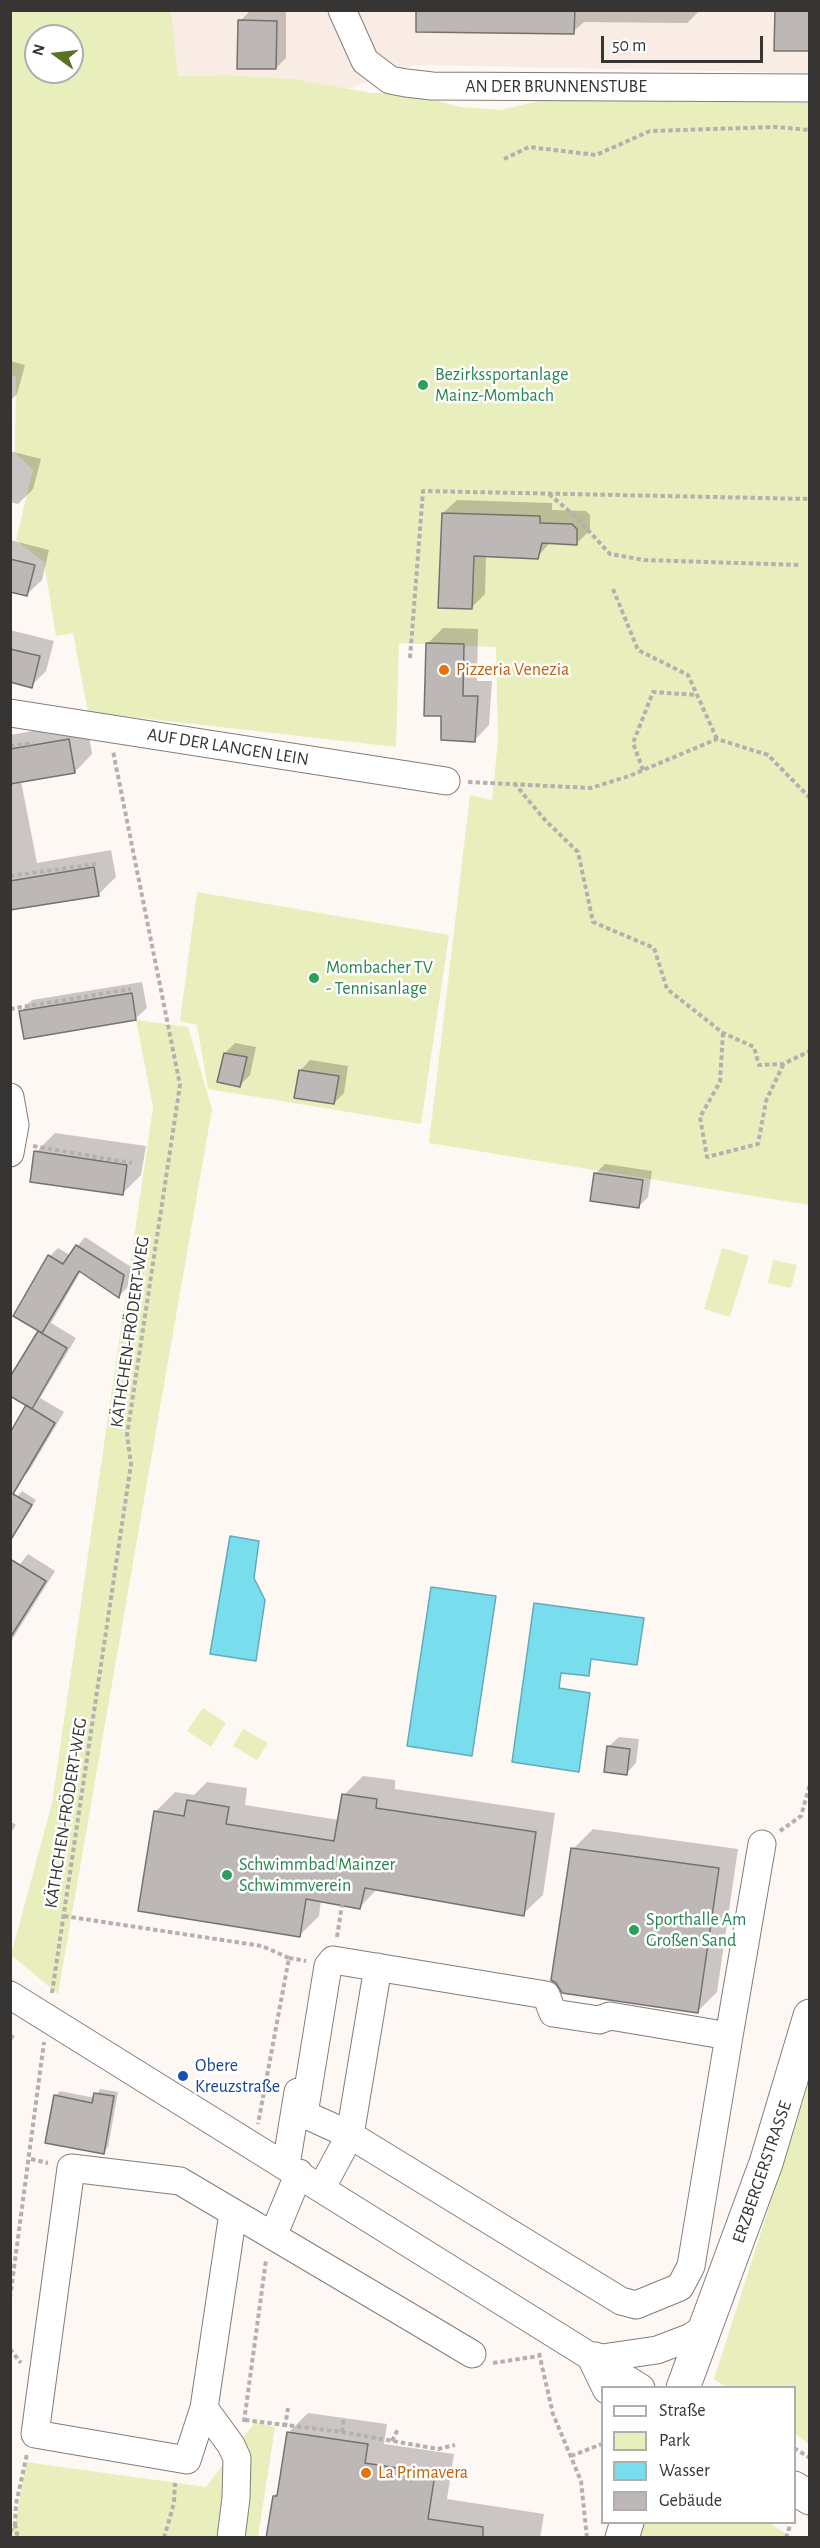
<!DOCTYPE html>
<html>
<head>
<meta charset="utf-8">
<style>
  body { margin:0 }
  #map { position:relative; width:820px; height:2548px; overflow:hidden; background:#fef8f5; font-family:"Alegreya Sans",sans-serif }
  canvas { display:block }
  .frame { position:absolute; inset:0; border:12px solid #373534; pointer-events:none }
  .legend { position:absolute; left:601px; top:2386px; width:195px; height:138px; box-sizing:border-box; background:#fff; border:2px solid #afaeae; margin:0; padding:8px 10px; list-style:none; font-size:18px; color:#373534 }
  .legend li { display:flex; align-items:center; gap:12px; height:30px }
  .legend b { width:30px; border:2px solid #afaeae }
  .north { position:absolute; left:24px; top:24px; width:60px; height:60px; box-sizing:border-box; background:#fff; border:2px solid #afaeae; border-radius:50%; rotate:285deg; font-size:16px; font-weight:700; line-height:24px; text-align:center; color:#373534 }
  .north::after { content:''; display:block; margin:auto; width:21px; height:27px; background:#597224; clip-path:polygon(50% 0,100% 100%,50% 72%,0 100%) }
  .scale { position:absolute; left:601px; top:36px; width:162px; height:27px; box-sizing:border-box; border:3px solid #373534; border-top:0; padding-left:8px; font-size:18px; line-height:21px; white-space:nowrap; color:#373534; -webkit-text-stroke:4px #fff; paint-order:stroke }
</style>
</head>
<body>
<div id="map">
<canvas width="820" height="2548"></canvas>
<div class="frame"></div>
<ul class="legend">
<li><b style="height:8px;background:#fff"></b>Straße</li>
<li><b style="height:16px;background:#e8eebc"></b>Park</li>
<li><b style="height:16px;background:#78ddec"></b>Wasser</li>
<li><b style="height:16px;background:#bdb8b5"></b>Gebäude</li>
</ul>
<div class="north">N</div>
<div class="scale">50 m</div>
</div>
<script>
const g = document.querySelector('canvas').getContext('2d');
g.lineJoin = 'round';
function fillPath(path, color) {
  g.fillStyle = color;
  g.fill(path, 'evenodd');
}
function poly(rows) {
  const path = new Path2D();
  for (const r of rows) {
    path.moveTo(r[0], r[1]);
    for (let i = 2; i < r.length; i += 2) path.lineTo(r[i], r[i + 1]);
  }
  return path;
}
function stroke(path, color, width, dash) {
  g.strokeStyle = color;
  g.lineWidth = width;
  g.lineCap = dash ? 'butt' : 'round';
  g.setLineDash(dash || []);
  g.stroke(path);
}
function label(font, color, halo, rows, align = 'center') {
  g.font = font + ' "Alegreya Sans",sans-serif';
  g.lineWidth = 5;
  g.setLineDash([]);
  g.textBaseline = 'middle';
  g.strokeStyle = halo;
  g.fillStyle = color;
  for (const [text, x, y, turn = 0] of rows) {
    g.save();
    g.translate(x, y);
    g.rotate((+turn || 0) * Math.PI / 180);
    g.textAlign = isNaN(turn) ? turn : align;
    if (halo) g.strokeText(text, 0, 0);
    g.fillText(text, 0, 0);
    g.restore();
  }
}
const built = poly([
  [171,11,809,11,809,73,415,65,347,89,292,79,225,75,177,76]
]);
const green = poly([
  [10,11,171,11,178,76,225,75,292,79,372,93,413,94,460,107,500,110,548,99,611,98,809,103,809,1205,429,1143,470,795,492,800,498,741,496,647,399,643,396,747,88,712,73,633,56,636,44,562,16,540,33,470,15,453,16,377,10,374],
  [36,36,72,36,72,72,36,72],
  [197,892,449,935,421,1124,208,1089,197,1025,180,1021],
  [136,1020,188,1027,212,1109,58,1994,11,1955,52,1803,153,1107],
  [722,1248,749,1256,730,1317,704,1309],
  [773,1260,797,1265,791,1288,768,1283],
  [203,1708,226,1723,211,1747,187,1731],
  [243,1729,268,1743,257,1760,233,1746],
  [809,2082,809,2444,795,2434,794,2388,726,2387,714,2379],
  [255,2422,275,2427,258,2537,11,2538,10,2527,16,2520,26,2462,206,2487],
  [638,2522,770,2523,790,2537,634,2538]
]);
const water = poly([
  [230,1536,259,1541,254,1578,265,1600,256,1661,210,1654,230,1536],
  [431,1587,496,1596,472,1756,407,1746,431,1587],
  [534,1603,644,1618,637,1665,591,1659,589,1676,561,1673,559,1688,590,1693,579,1772,512,1762,534,1603]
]);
const shadow = poly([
  [418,10,700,10,687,23,584,22,573,32],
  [250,11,286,11,286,58,276,68,240,21],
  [10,361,25,365,17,394,10,401],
  [10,451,41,459,33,489,18,504,10,502],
  [457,500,552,503,552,510,586,511,590,515,590,530,577,543,551,542,537,557,486,555,485,594,471,608,443,513],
  [10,540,49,550,42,580,26,595,10,591],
  [443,628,478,629,477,681,492,681,489,725,474,741,443,715,427,644],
  [10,630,54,641,46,671,31,686,10,681],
  [87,722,92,754,75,772,21,781,37,863,111,850,116,877,98,895,10,909,10,735],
  [142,982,147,1008,135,1019,21,1011,32,1000],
  [235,1043,256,1047,250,1075,240,1085,225,1053],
  [310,1060,348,1066,344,1093,334,1103,300,1071],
  [55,1133,146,1146,141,1175,122,1194,36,1152],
  [605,1164,652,1171,648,1197,638,1207,595,1174],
  [85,1237,131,1267,127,1288,119,1296,81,1271,51,1323,76,1338,40,1398,64,1412,29,1471,19,1481,10,1476,10,1434,27,1406,50,1256,58,1248,70,1255],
  [22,1491,36,1500,10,1541,10,1506],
  [28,1554,55,1571,10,1643,10,1577],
  [619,1737,639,1739,636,1763,626,1774,608,1747],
  [363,1776,395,1780,395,1789,555,1813,543,1895,523,1914,378,1888,360,1907,321,1900,319,1916,299,1936,155,1812,175,1792,194,1795,207,1782,247,1788,245,1805,339,1820,344,1795],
  [10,1821,16,1825,10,1834],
  [593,1829,738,1849,717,1992,697,2012,573,1849],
  [10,2033,15,2036,10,2044],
  [100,2089,118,2092,108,2147,103,2152,55,2096,60,2091,95,2098],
  [308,2413,387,2424,384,2444,454,2454,447,2499,544,2514,540,2538,268,2538,274,2496,279,2491,288,2433]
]);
const building = poly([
  [416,10,575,10,574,34,416,32,416,10],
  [775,10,810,10,810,51,774,51,775,10],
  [238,20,277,21,276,69,237,69,238,20],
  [442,513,540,516,540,523,572,524,577,529,577,545,542,543,538,559,474,556,472,609,438,608,442,513],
  [10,559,35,565,27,596,10,592,10,559],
  [426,643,464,644,463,696,478,696,475,742,441,740,441,716,424,716,426,643],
  [10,649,40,656,32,688,10,682,10,649],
  [69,739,75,773,10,784,10,749,69,739],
  [94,867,99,896,10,910,10,881,94,867],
  [132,993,136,1020,24,1039,19,1011,132,993],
  [224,1053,247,1057,240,1087,217,1082,224,1053],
  [299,1070,339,1076,334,1104,294,1098,299,1070],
  [34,1151,127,1165,123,1195,30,1182,34,1151],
  [594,1173,643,1180,639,1208,590,1201,594,1173],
  [76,1245,124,1275,119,1298,79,1271,42,1333,13,1316,48,1255,63,1264,76,1245],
  [38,1331,67,1348,32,1409,10,1396,10,1377,38,1331],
  [26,1405,55,1423,13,1494,32,1505,10,1541,11,1431,26,1405],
  [10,1559,46,1581,10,1638,10,1559],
  [607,1746,630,1749,627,1775,604,1772,607,1746],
  [342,1794,377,1799,376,1808,536,1832,524,1916,365,1888,360,1909,306,1899,300,1937,138,1911,154,1811,184,1816,187,1800,229,1807,226,1824,334,1841,342,1794],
  [571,1848,719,1868,698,2013,562,1993,556,1983,551,1980,571,1848],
  [94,2093,114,2096,104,2154,45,2143,54,2095,92,2103,94,2093],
  [287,2432,368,2444,365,2463,435,2474,428,2519,483,2527,483,2538,266,2538,273,2496,277,2496,287,2432]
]);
const path = poly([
  [504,159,529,147,596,155,650,131,776,127,810,130],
  [549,494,576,517,610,554,644,560,800,565],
  [613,589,638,650,688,675,717,739],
  [410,658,423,491,810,499],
  [10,746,33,743],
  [643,770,633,743,653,692,697,695],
  [468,782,591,788,629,776,717,739,768,755,810,798],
  [514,783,545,820,578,852,593,922,654,948,667,989,723,1033,754,1047,759,1065,783,1064,810,1051],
  [10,876,96,864],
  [10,1009,131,989],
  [723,1033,720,1082,700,1117,707,1157,758,1144,766,1101,783,1065],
  [33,1146,132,1163],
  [780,1831,801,1816,810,1784],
  [64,1916,262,1946,289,1958,258,2124],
  [337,1937,342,1905],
  [289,1958,306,1961],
  [52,1993,131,1464,127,1435,180,1085,113,751],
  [31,2159,48,2163],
  [10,2298,44,2042],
  [10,2349,21,2363],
  [539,2353,553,2414,581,2481,587,2538],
  [493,2363,539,2356],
  [245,2420,342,2432,438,2449,455,2445],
  [244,2422,266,2260],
  [285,2427,288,2408],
  [342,2432,344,2418],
  [392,2441,398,2429],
  [794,2448,810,2458],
  [571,2456,602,2444],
  [15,2524,18,2538],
  [10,2532,15,2524,16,2504,27,2454],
  [164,2538,174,2503,175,2483],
  [786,2538,791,2522]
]);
const minor = poly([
  [342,10,365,61,390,80,406,83,432,86,810,88],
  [10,713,446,781],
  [10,1097,15,1125,10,1153],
  [333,1960,546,1995,553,2013,599,2020,610,2016,729,2036,691,2266,680,2287,636,2305,621,2301,350,2135,304,2114,328,1966,333,1960],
  [10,1995,641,2388],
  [729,2036,762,1844],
  [286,2165,298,2092],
  [322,2187,350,2135,378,1967],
  [233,2213,204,2408,187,2460,35,2434,71,2168,180,2181,415,2320,472,2354],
  [273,2236,299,2173],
  [595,2359,657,2350,691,2337,708,2325],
  [204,2408,231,2445,237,2458,236,2498,231,2538]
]);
const major = poly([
  [595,2359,609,2388],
  [683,2388,766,2163,810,2016],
  [794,2488,810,2498],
  [622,2538,627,2522]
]);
const markers = [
  [423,385,6,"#2e9e5b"],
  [444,670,6,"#e8710a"],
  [314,978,6,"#2e9e5b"],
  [227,1875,6,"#2e9e5b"],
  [634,1930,6,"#2e9e5b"],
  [183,2076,6,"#1a4fb4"],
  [366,2473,6,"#e8710a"]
];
const streetNames = [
  ["AN DER BRUNNENSTUBE",556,87],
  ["AUF DER LANGEN LEIN",228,747,9],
  ["KÄTHCHEN-FRÖDERT-WEG",130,1332,-82],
  ["KÄTHCHEN-FRÖDERT-WEG",66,1813,-81],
  ["ERZBERGERSTRASSE",762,2172,-71]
];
const leisureNames = [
  ["Bezirkssportanlage",435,375],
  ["Mainz-Mombach",435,396],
  ["Mombacher TV",326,968],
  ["- Tennisanlage",326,989],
  ["Schwimmbad Mainzer",239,1865],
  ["Schwimmverein",239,1886],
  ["Sporthalle Am",646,1920],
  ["Großen Sand",646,1941]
];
const foodNames = [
  ["Pizzeria Venezia",456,670],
  ["La Primavera",378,2473]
];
const transitNames = [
  ["Obere",195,2066],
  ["Kreuzstraße",195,2087]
];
fillPath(built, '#f9ece4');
fillPath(green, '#e8eebc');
fillPath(water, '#78ddec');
stroke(water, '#64abb5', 1.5);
fillPath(shadow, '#0003');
fillPath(building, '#bdb8b5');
stroke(building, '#75716e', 1.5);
stroke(minor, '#827d7a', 29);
stroke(major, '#827d7a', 35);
stroke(path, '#b5b0ae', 4, [4.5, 3]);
stroke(minor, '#fff', 27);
stroke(major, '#fff', 33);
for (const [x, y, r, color] of markers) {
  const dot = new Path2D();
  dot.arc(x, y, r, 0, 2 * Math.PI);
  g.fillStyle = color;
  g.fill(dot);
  stroke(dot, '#fff', 2);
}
label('18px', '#373534', '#fff', streetNames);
label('18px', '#27864d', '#fff', leisureNames, 'left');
label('18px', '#c56008', '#fff', foodNames, 'left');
label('18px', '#164399', '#fff', transitNames, 'left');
</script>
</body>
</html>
